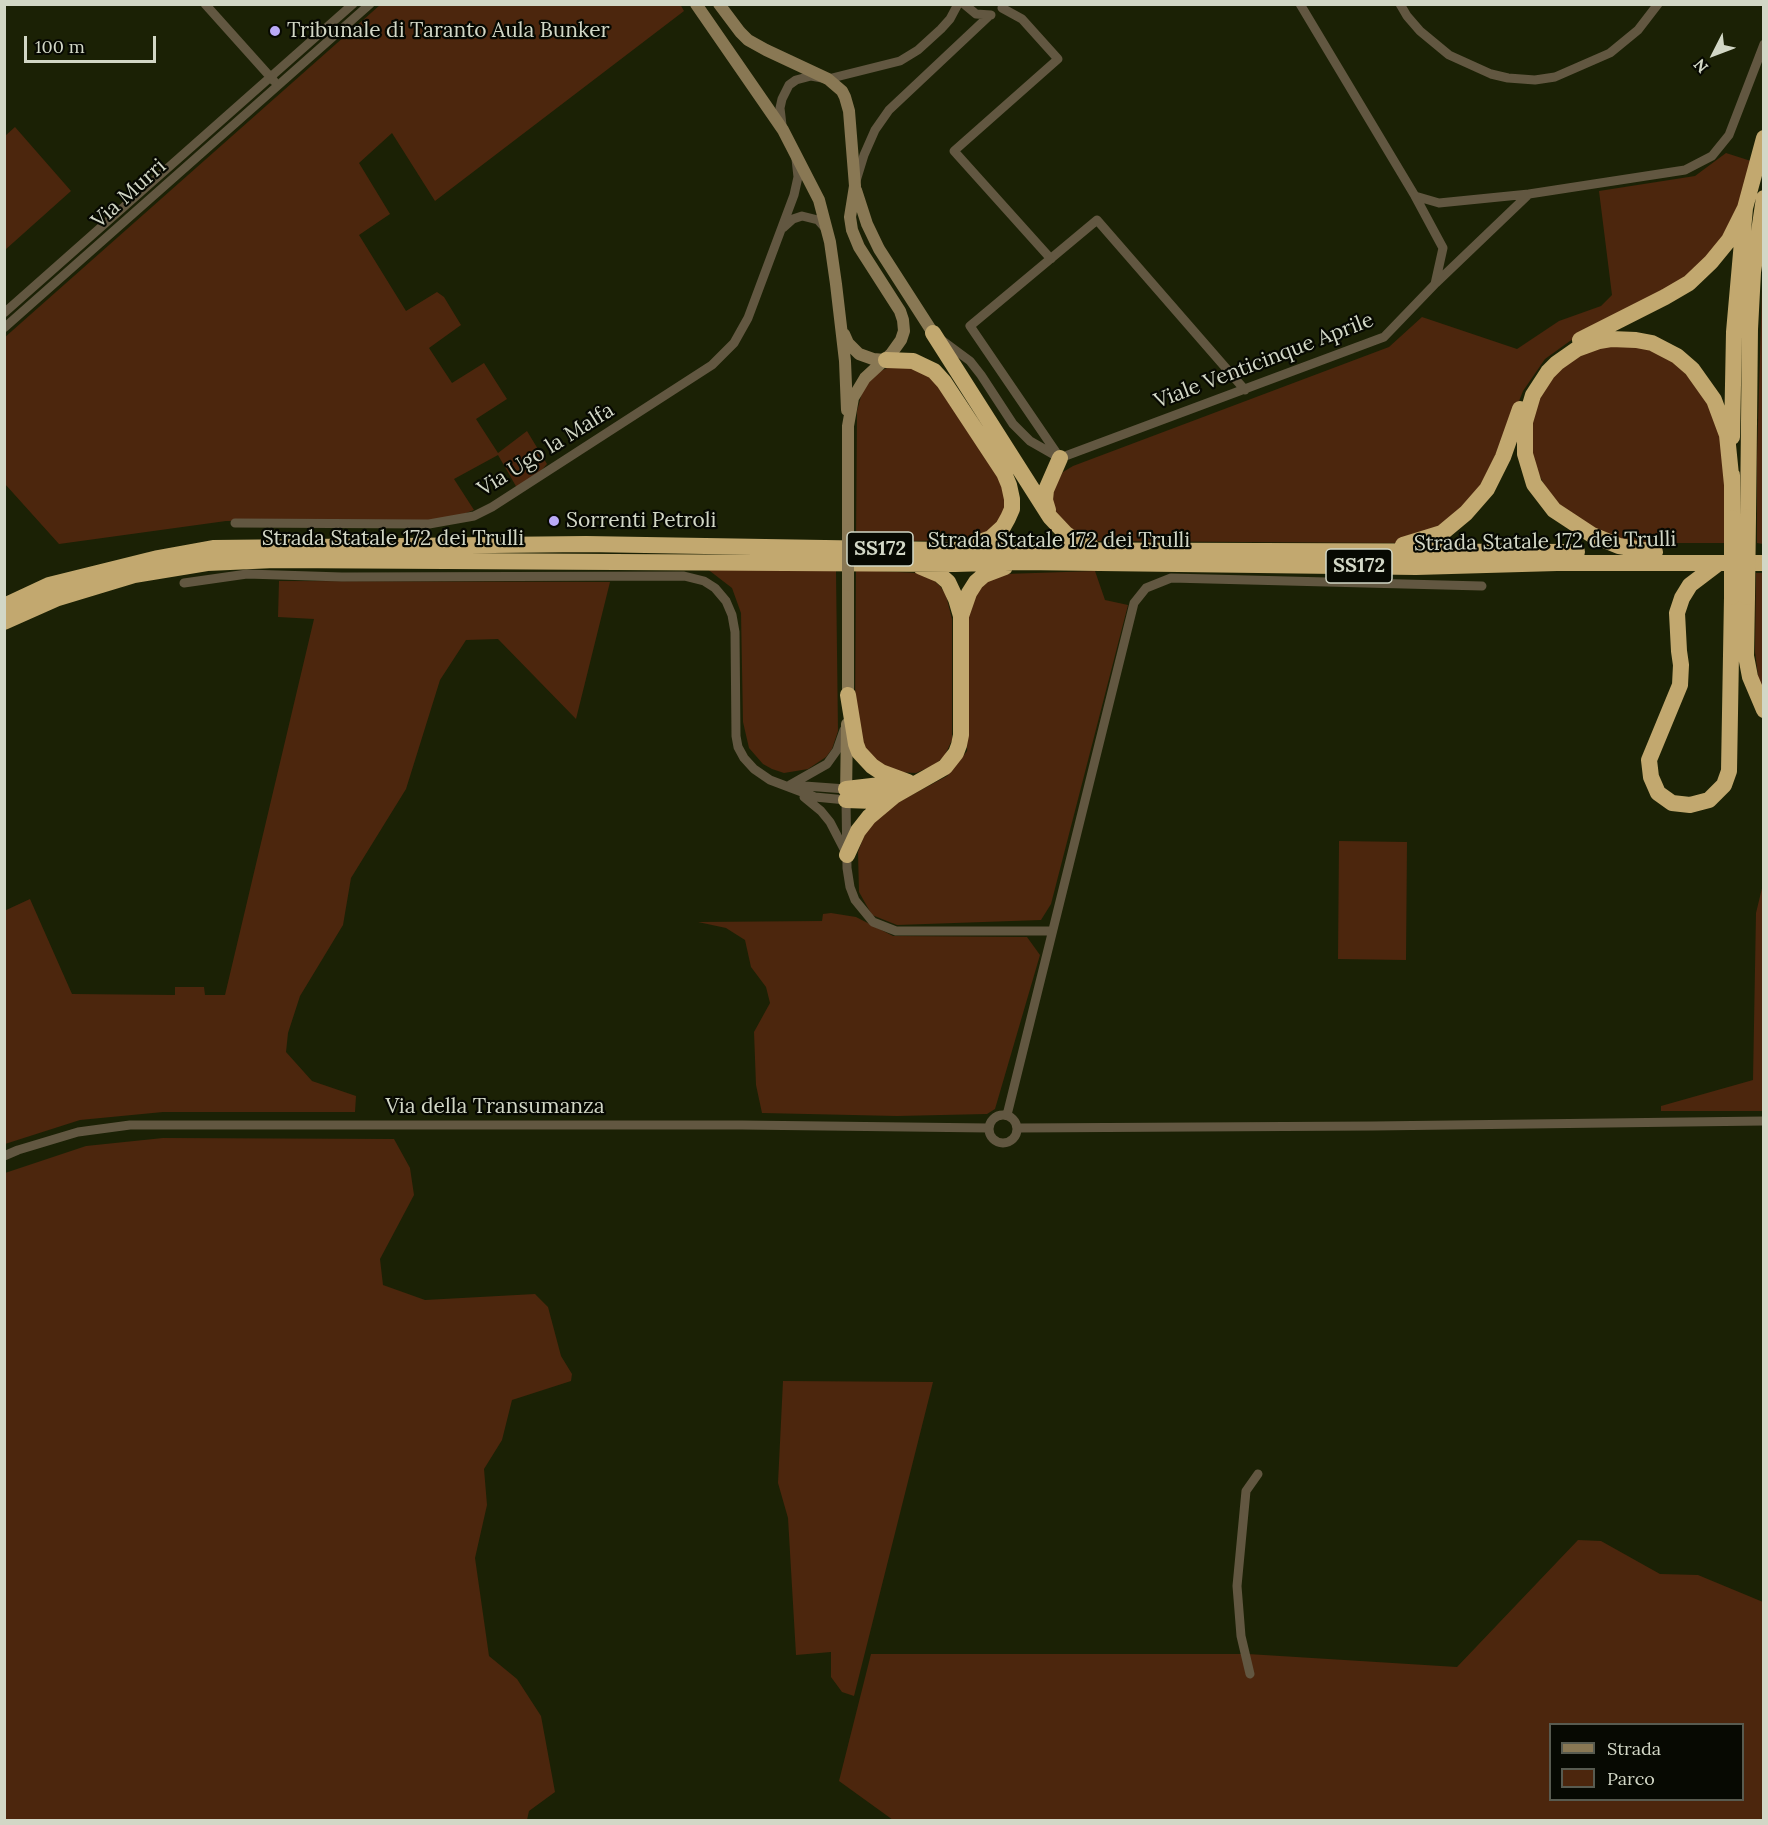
<!DOCTYPE html>
<html>
<head>
<meta charset="utf-8">
<style>
  body { margin:0 }
  #map { position:relative; width:1768px; height:1825px; overflow:hidden; background:#1b2105; font-family:Lora,serif }
  canvas { display:block }
  .frame { position:absolute; inset:0; border:6px solid #d2d7c6; pointer-events:none }
  .legend { position:absolute; left:1549px; top:1723px; width:195px; height:78px; box-sizing:border-box; background:#070902; border:2px solid #585b50; margin:0; padding:8px 10px; list-style:none; font-size:18px; color:#d2d7c6 }
  .legend li { display:flex; align-items:center; gap:12px; height:30px }
  .legend b { width:30px; border:2px solid #585b50 }
  .north { position:absolute; left:1684px; top:24px; width:60px; height:60px; -webkit-text-stroke:4px #070902; paint-order:stroke; rotate:228deg; font-size:16px; font-weight:700; line-height:24px; text-align:center; color:#d2d7c6 }
  .north::after { content:''; display:block; margin:auto; width:21px; height:27px; background:#d2d7c6; clip-path:polygon(50% 0,100% 100%,50% 72%,0 100%) }
  .scale { position:absolute; left:24px; top:36px; width:132px; height:27px; box-sizing:border-box; border:3px solid #d2d7c6; border-top:0; padding-left:8px; font-size:18px; line-height:21px; white-space:nowrap; color:#d2d7c6; -webkit-text-stroke:4px #070902; paint-order:stroke }
</style>
</head>
<body>
<div id="map">
<canvas width="1768" height="1825"></canvas>
<div class="frame"></div>
<ul class="legend">
<li><b style="height:8px;background:#897854"></b>Strada</li>
<li><b style="height:16px;background:#4c260d"></b>Parco</li>
</ul>
<div class="north">N</div>
<div class="scale">100 m</div>
</div>
<script>
const g = document.querySelector('canvas').getContext('2d');
g.lineJoin = 'round';
function fillPath(path, color) {
  g.fillStyle = color;
  g.fill(path, 'evenodd');
}
function poly(rows) {
  const path = new Path2D();
  for (const r of rows) {
    if (r.length === 3) {
      path.moveTo(r[0] + r[2], r[1]);
      path.arc(r[0], r[1], r[2], 0, 2 * Math.PI);
      continue;
    }
    path.moveTo(r[0], r[1]);
    for (let i = 2; i < r.length; i += 2) path.lineTo(r[i], r[i + 1]);
  }
  return path;
}
function stroke(path, color, width, dash) {
  g.strokeStyle = color;
  g.lineWidth = width;
  g.lineCap = dash ? 'butt' : 'round';
  g.setLineDash(dash || []);
  g.stroke(path);
}
function label(font, color, halo, rows, align = 'center') {
  g.font = font + ' Lora,serif';
  g.lineWidth = 4.5;
  g.setLineDash([]);
  g.textBaseline = 'middle';
  g.strokeStyle = halo;
  g.fillStyle = color;
  for (const [text, x, y, turn = 0] of rows) {
    g.save();
    g.translate(x, y);
    g.rotate((+turn || 0) * Math.PI / 180);
    g.textAlign = isNaN(turn) ? turn : align;
    if (halo) g.strokeText(text, 0, 0);
    g.fillText(text, 0, 0);
    g.restore();
  }
}
const green = poly([
  [680,4,684,11,435,201,392,133,359,163,390,214,359,235,406,311,437,292,444,297,461,325,429,348,452,383,484,363,507,399,476,419,498,453,527,431,547,464,540,472,517,488,498,455,454,479,474,510,447,520,226,521,59,544,5,484,4,338,380,5],
  [15,127,71,191,5,250,5,136],
  [1726,153,1751,161,1738,211,1715,254,1681,284,1570,341,1545,359,1523,391,1486,485,1434,534,1400,543,1091,541,1081,539,1053,510,1052,490,1063,472,1073,466,1389,347,1422,317,1517,349,1559,321,1601,306,1612,295,1599,191,1695,176],
  [1763,253,1763,544,1757,543,1757,458],
  [1609,344,1639,345,1670,357,1712,402,1724,450,1727,543,1631,543,1604,536,1553,502,1529,455,1529,426,1537,397,1555,371,1579,354],
  [896,364,929,373,1002,477,1008,503,996,529,969,540,856,542,857,411,863,389,876,373],
  [706,568,836,571,838,731,832,749,826,757,808,769,784,773,772,769,763,764,749,748,743,722,741,613,732,588],
  [856,570,918,573,930,577,940,586,946,595,952,619,952,740,945,755,939,761,932,766,916,773,893,772,867,756,855,722],
  [1095,571,1105,600,1128,605,1051,904,1041,920,897,925,872,915,859,892,858,852,868,825,897,803,947,776,967,751,969,615,971,601,983,583,1005,574],
  [1756,573,1763,573,1763,700,1759,683,1755,652],
  [279,581,610,582,576,719,498,639,466,640,440,680,406,789,351,878,343,925,300,996,288,1033,286,1052,312,1081,356,1096,355,1112,163,1112,80,1120,5,1144,4,911,30,899,72,994,175,995,175,987,204,987,205,995,225,995,314,619,278,617],
  [1339,841,1407,842,1406,960,1338,959],
  [1763,884,1763,1111,1661,1111,1661,1106,1753,1080,1756,913],
  [831,913,856,917,893,936,1027,937,1040,955,995,1109,987,1114,897,1116,762,1113,756,1085,754,1032,770,1003,766,987,751,967,745,940,726,928,698,922,822,921,823,914],
  [163,1138,394,1139,410,1168,414,1195,380,1259,383,1285,425,1300,535,1294,548,1307,561,1356,572,1374,571,1381,512,1400,502,1440,484,1469,487,1505,475,1558,489,1656,517,1679,541,1716,555,1792,529,1811,527,1820,5,1820,5,1173,86,1146],
  [783,1381,933,1382,854,1696,842,1692,831,1677,831,1652,796,1655,788,1518,778,1483],
  [1578,1540,1601,1541,1660,1574,1698,1575,1763,1602,1763,1820,893,1820,839,1781,871,1654,1248,1654,1457,1667],
  [1550,1724,1742,1724,1742,1800,1550,1800]
]);
const street = poly([
  [205,4,274,81],
  [964,4,976,14,991,15],
  [1400,4,1407,16,1420,31,1449,55,1491,74,1508,78,1535,80,1555,77,1610,53,1638,30,1658,4],
  [1002,8,1022,19,1058,59,954,151,1051,259],
  [782,125,780,108,782,99,789,85,796,80,811,76,828,79,900,61,918,50,941,29,950,19,958,4],
  [856,181,864,155,875,130,889,110,990,15],
  [1415,196,1439,203,1529,194],
  [783,228,793,219,802,216,818,220,826,229],
  [1436,283,1529,194,1685,170,1712,156,1729,135,1764,44],
  [4,313,353,4],
  [4,328,370,4],
  [943,341,970,361,981,375,1013,424,1030,441,1058,457],
  [1060,458,1384,337,1435,284,1443,248,1415,196,1300,4],
  [1060,458,970,326,1097,220,1245,390],
  [235,523,429,524,474,516,492,507,712,365,734,343,748,318,794,195,798,177,796,159],
  [184,583,247,574,342,577,684,576,704,581,715,588,726,601,732,615,735,632,736,736,738,747,744,758,754,769,770,780,815,797,846,800,847,868,850,887,855,900,873,922,896,931,1052,931],
  [790,785,827,764,837,750,844,730],
  [791,785,846,789],
  [804,797,821,811,830,822,844,849],
  [1003,1129,14],
  [1007,1115,1134,603,1146,588,1171,578,1482,586],
  [1018,1128,1373,1126,1764,1121],
  [4,1156,18,1150,78,1132,130,1125,742,1125,989,1128],
  [1250,1674,1241,1636,1237,1586,1246,1491,1258,1474]
]);
const secondary = poly([
  [696,4,783,130,819,200,830,242,836,284,845,361,847,410],
  [719,4,740,32,748,40,766,50,828,79,842,91,845,97,849,111,855,186,850,217,852,230,859,247,900,311,903,320,904,331,901,340,891,354,865,378,853,398,848,426,848,530],
  [856,190,867,224,879,249,933,333],
  [844,334,848,343,859,354,873,359,886,360],
  [848,585,848,701],
  [846,797,847,724]
]);
const highway = poly([
  [933,333,1050,517,1066,534,1075,540,1091,546],
  [1580,340,1665,297,1689,283,1711,262,1729,240,1745,208],
  [886,360,913,361,934,371,944,382,1004,473,1009,485,1012,499,1012,509,1008,518,1003,527,991,538,971,545],
  [1732,437,1734,332,1745,208,1764,138],
  [1732,475,1732,518],
  [1048,510,1045,500,1046,490,1060,458],
  [1748,517,1750,329,1753,272,1764,198],
  [1403,545,1442,533,1466,513,1487,489,1503,457,1520,409],
  [1655,552,1619,546,1592,535,1554,510,1534,484,1525,454,1525,422,1533,395,1548,372,1557,363,1577,349,1599,341,1611,339,1636,340,1652,343,1677,356,1692,369,1714,400,1727,435,1732,485],
  [1719,563,1690,585,1682,598,1677,613,1679,651,1681,665,1680,685,1649,760,1651,777,1658,793,1672,803,1690,805,1709,800,1724,785,1729,771,1732,597],
  [1747,597,1746,656,1750,677,1764,710],
  [4,606,49,585,158,558,213,548,586,544,944,550,1577,552],
  [961,616,969,593,976,582,984,575,1005,567],
  [4,622,58,598,134,575,207,563,275,560,955,564,1021,562,1416,567,1557,563,1764,563],
  [848,695,856,744,859,752,872,766,881,772,908,782],
  [846,789,906,782],
  [846,800,874,801,892,797],
  [847,855,858,831,869,817,894,796,945,767,956,753,959,745,961,735,961,616,956,599,948,582,940,575,921,567]
]);
const secondaryBridge = poly([
  [848,585,848,530]
]);
const highwayBridge = poly([
  [1732,597,1732,518],
  [1747,597,1748,517]
]);
const markers = [
  [275,31,6,"#baaaf7"],
  [554,521,6,"#baaaf7"]
];
const shields = [
  [880,549,66],
  [1359,566,66]
];
const shieldNames = [
  ["SS172",880,549],
  ["SS172",1359,566]
];
const poiNames = [
  ["Tribunale di Taranto Aula Bunker",287,31],
  ["Sorrenti Petroli",566,521]
];
const streetNames = [
  ["Via Murri",129,194,-42],
  ["Viale Venticinque Aprile",1264,361,-21],
  ["Via Ugo la Malfa",546,450,-32],
  ["Strada Statale 172 dei Trulli",393,539],
  ["Strada Statale 172 dei Trulli",1059,541],
  ["Strada Statale 172 dei Trulli",1545,542,-1],
  ["Via della Transumanza",495,1107]
];
fillPath(green, '#4c260d');
stroke(street, '#625741', 9);
stroke(secondary, '#897854', 12);
stroke(highway, '#c2a86f', 16);
stroke(secondaryBridge, '#897854', 12);
stroke(highwayBridge, '#c2a86f', 16);
for (const [x, y, r, color] of markers) {
  const dot = new Path2D();
  dot.arc(x, y, r, 0, 2 * Math.PI);
  g.fillStyle = color;
  g.fill(dot);
  stroke(dot, '#070902', 2);
}
for (const [x, y, w] of shields) {
  const box = new Path2D();
  box.roundRect(x - w / 2, y - 17, w, 34, 4.5);
  g.fillStyle = '#070902';
  g.fill(box);
  stroke(box, '#d2d7c6', 1.5);
}
label('bold 20px', '#d2d7c6', null, shieldNames);
label('21px', '#d2d7c6', '#070902', poiNames, 'left');
label('21px', '#d2d7c6', '#070902', streetNames);
</script>
</body>
</html>
